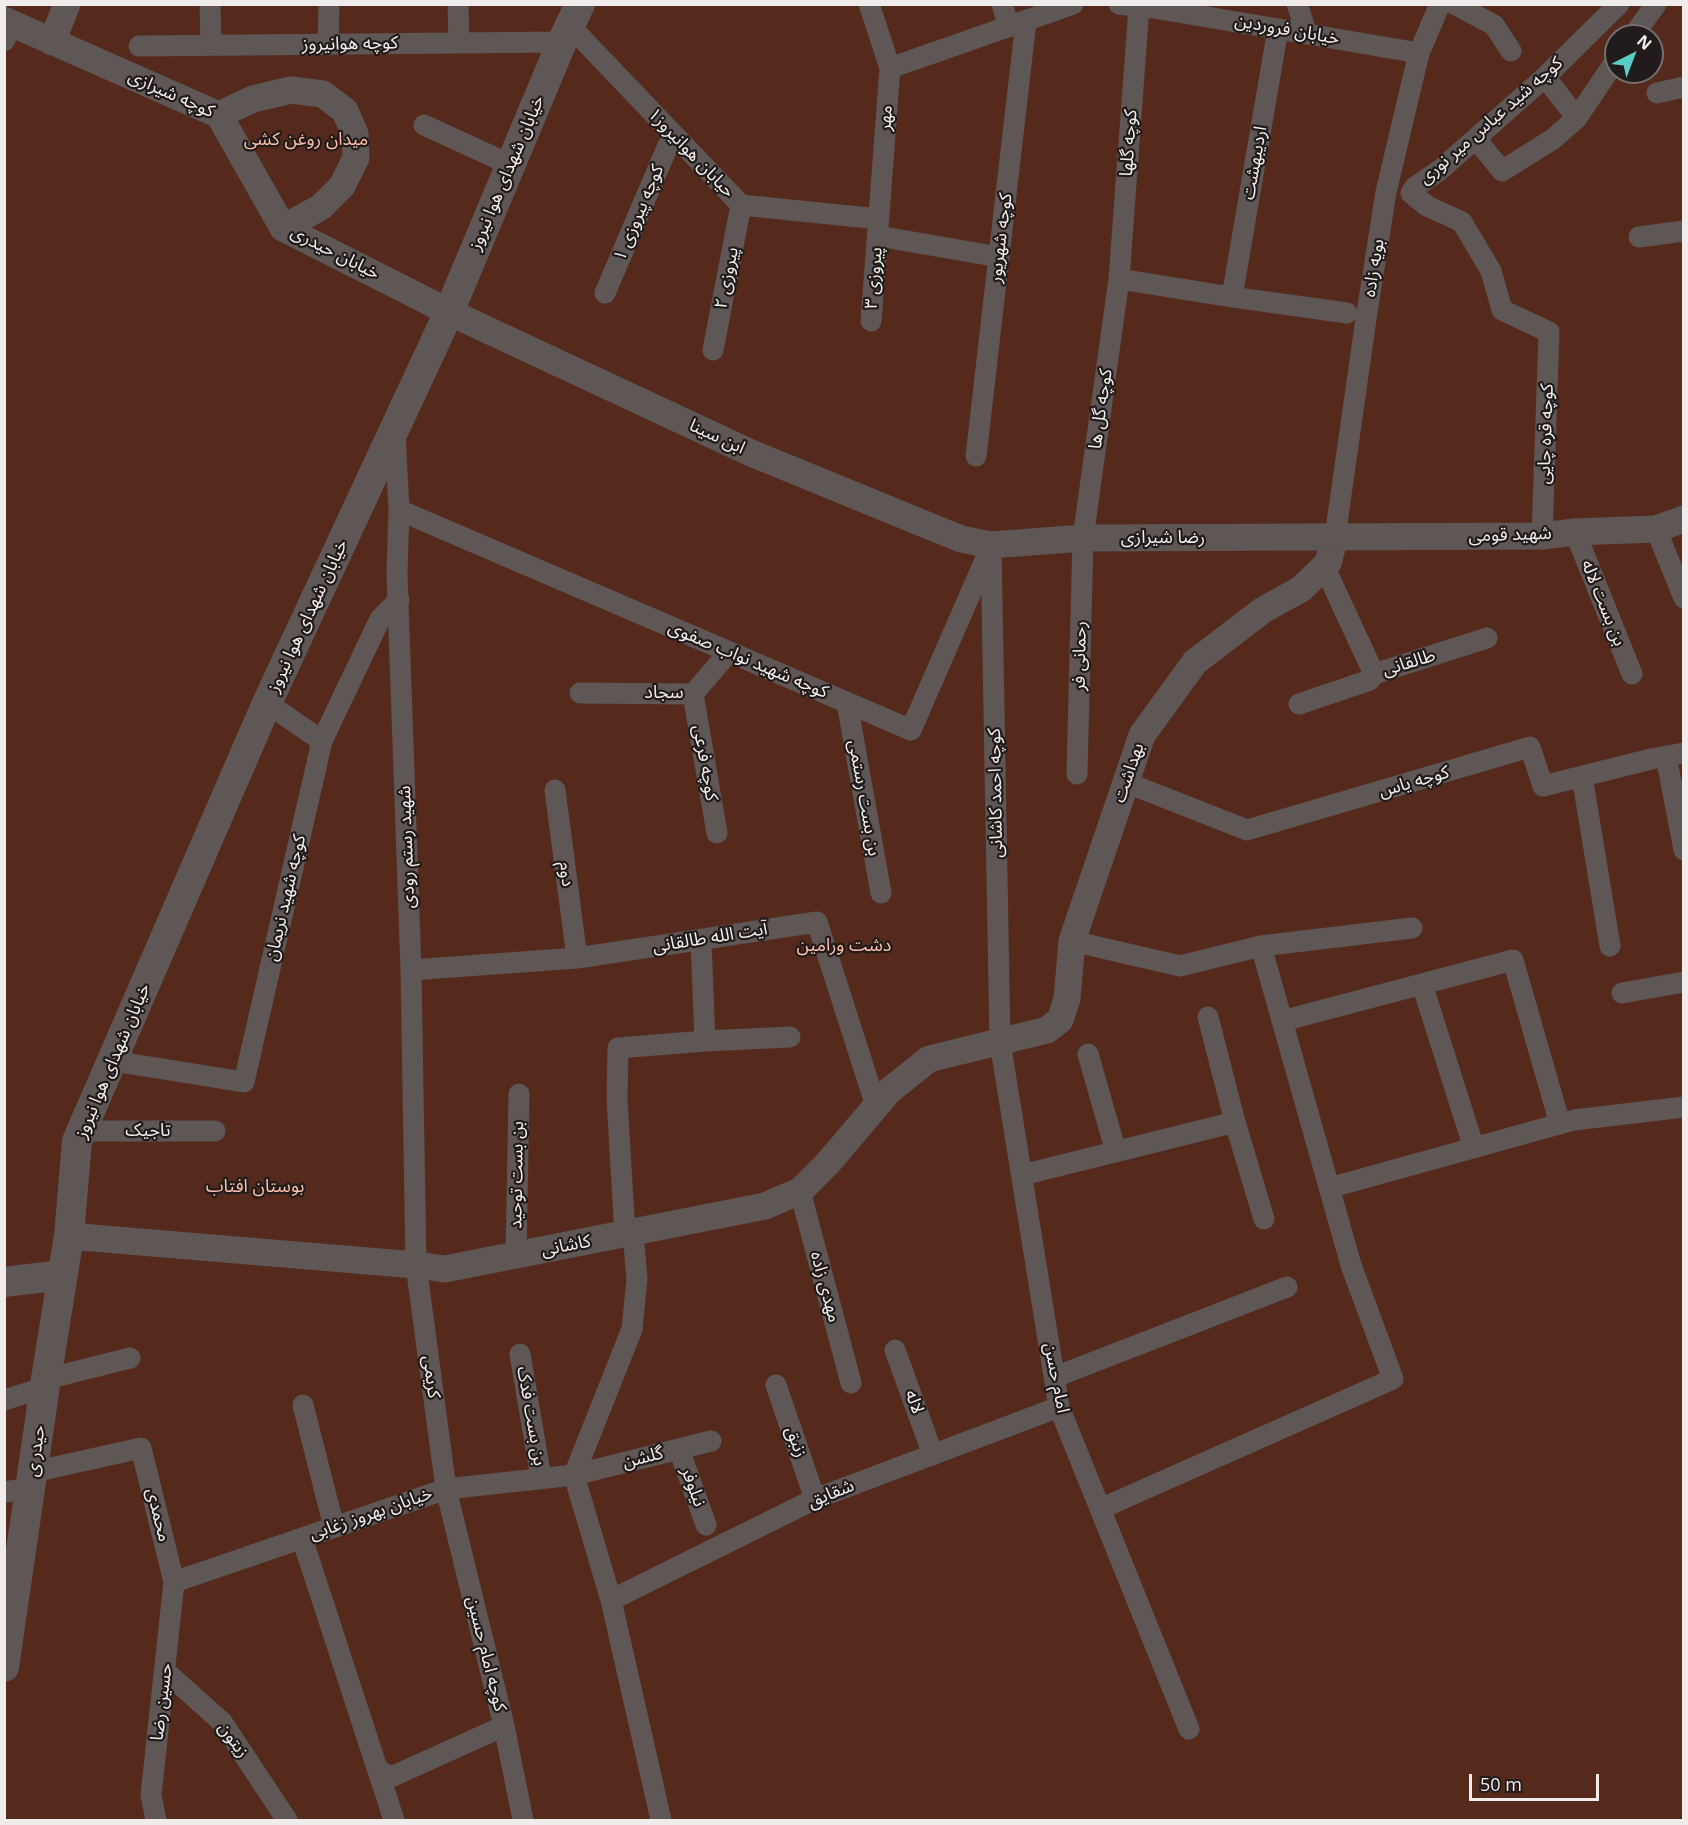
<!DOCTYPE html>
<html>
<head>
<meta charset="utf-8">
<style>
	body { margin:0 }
	#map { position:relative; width:1688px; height:1825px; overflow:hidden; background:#2b2624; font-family:"Open Sans",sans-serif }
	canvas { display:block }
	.frame { position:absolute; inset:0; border:6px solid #f0eceb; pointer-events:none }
	.north { position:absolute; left:1604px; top:24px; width:60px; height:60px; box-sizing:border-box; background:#211c1b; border:2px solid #746f6e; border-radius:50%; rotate:42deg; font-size:16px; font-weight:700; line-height:24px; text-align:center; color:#f0eceb }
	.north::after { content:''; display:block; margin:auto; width:21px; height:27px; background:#56cec4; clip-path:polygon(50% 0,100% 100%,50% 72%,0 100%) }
	.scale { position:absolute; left:1469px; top:1774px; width:130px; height:27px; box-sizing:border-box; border:3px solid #f0eceb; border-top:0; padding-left:8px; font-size:18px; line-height:21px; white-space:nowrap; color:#f0eceb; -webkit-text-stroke:4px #211c1b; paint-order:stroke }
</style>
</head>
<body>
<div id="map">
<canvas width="1688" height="1825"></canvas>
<div class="frame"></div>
<div class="north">N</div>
<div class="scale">50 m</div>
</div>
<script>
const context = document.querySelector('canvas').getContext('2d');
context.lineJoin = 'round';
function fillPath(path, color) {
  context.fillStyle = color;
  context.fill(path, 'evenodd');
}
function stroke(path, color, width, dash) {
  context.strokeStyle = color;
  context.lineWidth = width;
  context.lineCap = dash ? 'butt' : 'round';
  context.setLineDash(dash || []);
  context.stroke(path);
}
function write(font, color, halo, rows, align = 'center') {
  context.font = font + ' "Open Sans","Noto Sans Arabic",sans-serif';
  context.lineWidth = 4.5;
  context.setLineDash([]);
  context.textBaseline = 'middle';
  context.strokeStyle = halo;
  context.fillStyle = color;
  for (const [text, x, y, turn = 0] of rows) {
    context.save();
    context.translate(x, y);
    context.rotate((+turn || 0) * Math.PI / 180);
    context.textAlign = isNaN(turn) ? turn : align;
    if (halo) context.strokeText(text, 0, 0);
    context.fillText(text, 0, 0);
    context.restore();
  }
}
const green = new Path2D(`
	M 5,5 L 1683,5 L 1683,1820 L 5,1820 ZM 1616,36 L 1652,36 L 1652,72 L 1616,72 Z`);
const minor = new Path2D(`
	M 210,4 L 211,45
	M 458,4 L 459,43
	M 869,4 L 890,68 L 871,321
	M 1002,4 L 1009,27
	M 1119,4 L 1154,8 L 1419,53
	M 1297,4 L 1307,34
	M 1454,4 L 1494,25 L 1511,51
	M 570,26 L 741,205 L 879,219
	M 1633,36 L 1656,4
	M 4,41 L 13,24
	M 328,45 L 329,4
	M 139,46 L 562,42
	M 890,68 L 1073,4
	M 1545,77 L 1577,118
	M 1657,93 L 1684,87
	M 424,125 L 511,165
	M 1476,139 L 1502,171 L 1553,139 L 1577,118 L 1616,60
	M 878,236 L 999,257
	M 1639,237 L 1684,231
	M 1119,279 L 1232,297 L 1347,313
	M 605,293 L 673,134
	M 1232,297 L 1278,29
	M 713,350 L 741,205
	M 395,432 L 399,510 L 397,574 L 411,970 L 416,1265 L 446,1489 L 504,1726 L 523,1820
	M 976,456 L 1026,21
	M 399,510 L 911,730 L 989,551
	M 1656,529 L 1684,598
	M 1575,532 L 1632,674
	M 1542,536 L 1549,332 L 1502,310 L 1491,271 L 1462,222 L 1427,206 L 1411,193 L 1415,187 L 1440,170 L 1545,77 L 1619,4
	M 1335,537 L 1366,319 L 1386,192 L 1419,53 L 1440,4
	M 991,545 L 1000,1042 L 1059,1407 L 1189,1729
	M 1324,566 L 1374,674 L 1487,638
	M 580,693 L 693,694 L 729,652
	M 693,694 L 717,833
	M 267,703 L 322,741
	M 847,703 L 881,893
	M 1299,704 L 1370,680 L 1374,674
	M 1666,756 L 1684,850
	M 1077,774 L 1083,538 L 1119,279 L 1139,7
	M 1582,776 L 1610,946
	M 1125,782 L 1247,830 L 1530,747 L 1543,786 L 1651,759 L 1684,753
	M 555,790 L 577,958
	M 701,940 L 705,1041
	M 1072,941 L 1180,966 L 1261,946 L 1412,928
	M 411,970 L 577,958 L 817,922 L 876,1106
	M 1422,984 L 1474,1148
	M 1622,993 L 1684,982
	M 1282,1021 L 1513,960 L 1560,1124
	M 1088,1054 L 1116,1152
	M 113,1061 L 244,1082 L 322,741 L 380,619 L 399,600
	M 1235,1122 L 1264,1219
	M 82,1131 L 215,1131
	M 1022,1175 L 1235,1122 L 1208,1017
	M 1329,1188 L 1574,1120 L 1684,1107
	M 800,1191 L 851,1383
	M 633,1233 L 637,1279 L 632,1329 L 574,1475 L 611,1600 L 661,1820
	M 625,1234 L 617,1099 L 618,1048 L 705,1041 L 790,1037
	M 516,1256 L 519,1094
	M 895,1350 L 933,1455
	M 520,1354 L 541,1478
	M 1055,1377 L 1287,1287
	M 46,1379 L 130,1358
	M 776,1385 L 815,1499
	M 4,1400 L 46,1387
	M 303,1405 L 334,1527
	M 679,1449 L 706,1525
	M 33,1472 L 141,1448 L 174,1582 L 151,1795 L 156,1820
	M 4,1492 L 31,1488
	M 1100,1509 L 1393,1379 L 1351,1265 L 1261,946
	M 302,1538 L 394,1820
	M 174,1582 L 446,1489 L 574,1475 L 711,1441
	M 611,1600 L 815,1499 L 1059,1407
	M 165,1671 L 222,1722 L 287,1820
	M 377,1769 L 391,1777 L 504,1726`);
const tertiary = new Path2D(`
	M 4,20 L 219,115 L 283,228
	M 52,42 L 67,4
	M 219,115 L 253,99 L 291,90 L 323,94 L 345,111 L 355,134 L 356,158 L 342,186 L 321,207 L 283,228 L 449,312 L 751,453 L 961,539 L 991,545 L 1083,538 L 1542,536 L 1575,532 L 1656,529 L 1684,519
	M 69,1236 L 416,1265 L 445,1269 L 765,1206 L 800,1191 L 828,1163 L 889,1091 L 929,1059 L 1047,1030 L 1060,1020 L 1067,999 L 1072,941 L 1142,735 L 1195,662 L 1263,610 L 1301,589 L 1328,563 L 1335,537`);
const secondary = new Path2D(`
	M 4,1282 L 62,1275
	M 4,1667 L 46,1379 L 69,1236 L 77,1141 L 267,703 L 449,312 L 562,42 L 580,4`);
const streetNames = [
	["خیابان فروردین",1287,30,10],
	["کوچه هوانیروز",350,44,-1],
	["کوچه شیرازی",171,94,24],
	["مهر",886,118,-86],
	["کوچه شید عباس میر نوری",1491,121,-41],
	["کوچه گلها",1129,143,-86],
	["حیابان هوانیروز۱",691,153,46],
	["اردیبهشت",1255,163,-80],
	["خیابان شهدای هوا نیروز",507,173,-67],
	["کوچه پیروزی ۱",639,213,-67],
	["کوچه شهریور",1001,238,-83],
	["خیابان حیدری",335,253,27],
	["بویه زاده",1374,268,-81],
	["پیروزی ۲",727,278,-79],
	["پیروزی ۳",874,278,-85],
	["کوچه گل ها",1101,409,-82],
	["کوچه قره چایی",1546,434,-88],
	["ابن سینا",717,437,25],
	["شهید قومی",1510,535,-2],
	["رضا شیرازی",1163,538],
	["بن بست لاله",1603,603,68],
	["خیابان شهدای هوا نیروز",308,616,-65],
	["رحمانی فر",1080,656,-89],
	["کوچه شهید نواب صفوی",748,660,23],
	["طالقانی",1409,663,-17],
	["سجاد",664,693],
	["کوچه فرعی",705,763,80],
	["بهداشت",1129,773,-71],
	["کوچه یاس",1414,782,-16],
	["کوچه احمد کاشانی",996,793,-91],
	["بن بست رستمی",864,798,80],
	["شهید رستم رودی",407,847,-92],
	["دوم",566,874,82],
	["کوچه شهید نریمان",286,898,-77],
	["آیت الله طالقانی",710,938,-9],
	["خیابان شهدای هوا نیروز",113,1061,-67],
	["تاجیک",148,1131],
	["بن بست توحید",517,1175,-89],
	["کاشانی",566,1246,-11],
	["مهدی زاده",825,1287,75],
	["کریمی",431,1377,83],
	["امام حسن",1056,1378,79],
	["لاله",914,1402,70],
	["بن بست فدک",531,1416,80],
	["زنبق",796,1442,71],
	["حیدر ی",36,1451,-82],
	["گلشن",643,1458,-14],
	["نیلوفر",693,1487,70],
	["شقایق",831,1494,-22],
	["خیابان بهروز زغابی",371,1514,-19],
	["محمدی",158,1515,76],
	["کوچه امام حسین",486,1654,76],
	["حسین رضا",162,1702,-83],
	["زیتون",233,1740,54]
];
const parkNames = [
	["میدان روغن کشی",306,140],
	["دشت ورامین",844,946],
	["بوستان افتاب",255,1187]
];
fillPath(green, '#552a1d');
stroke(minor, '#5e5755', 21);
stroke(tertiary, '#5e5755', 27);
stroke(secondary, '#5e5755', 30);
write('18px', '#f0eceb', '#211c1b', streetNames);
write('18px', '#fdbfac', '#211c1b', parkNames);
</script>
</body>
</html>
